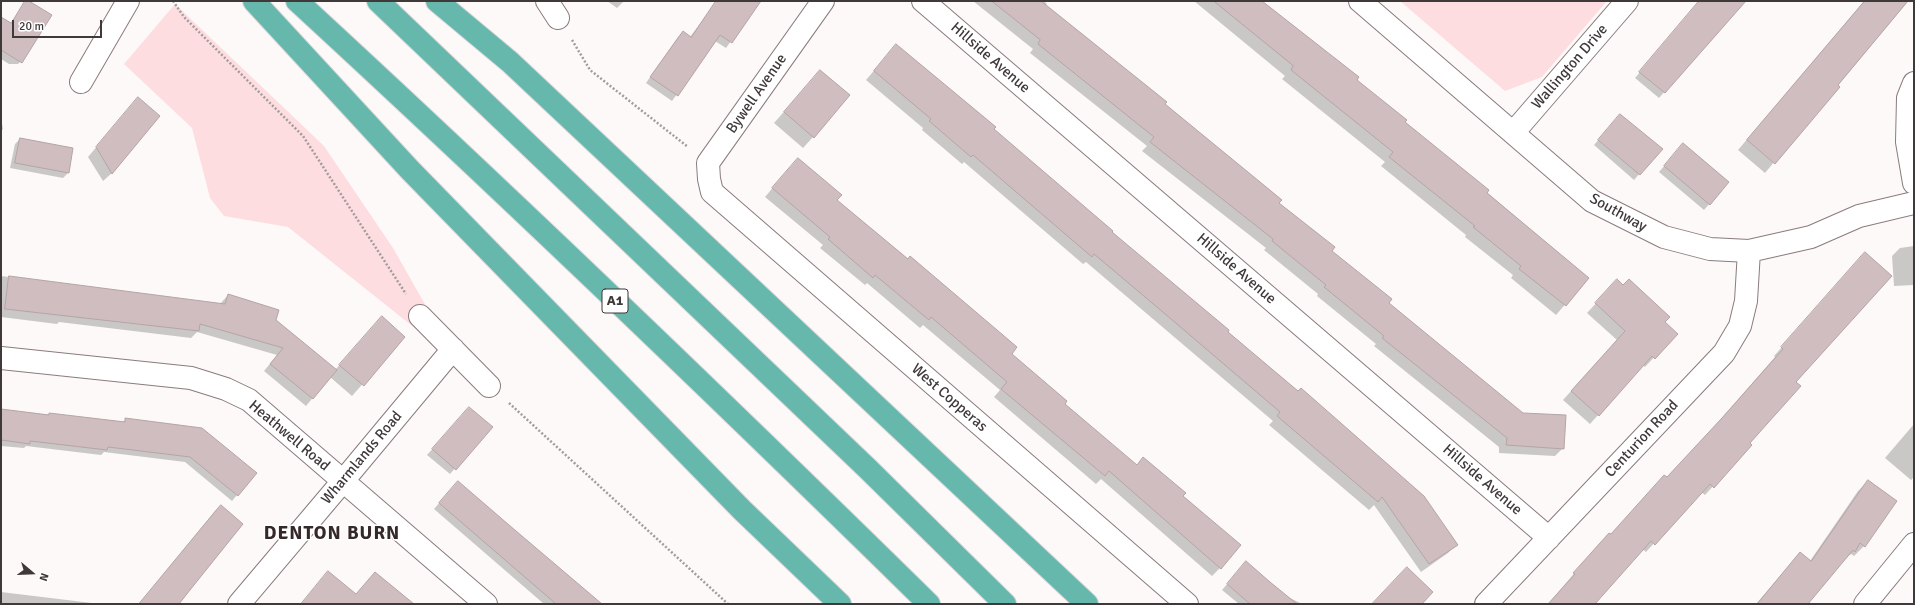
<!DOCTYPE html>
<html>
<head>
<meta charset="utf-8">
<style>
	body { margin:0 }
	#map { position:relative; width:1915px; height:605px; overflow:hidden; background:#fdf9f9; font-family:Signika,sans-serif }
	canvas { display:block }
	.frame { position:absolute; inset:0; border:2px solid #403939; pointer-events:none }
	.north { position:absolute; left:12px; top:553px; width:40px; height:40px; -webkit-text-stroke:3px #fff; paint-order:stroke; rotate:109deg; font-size:11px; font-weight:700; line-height:16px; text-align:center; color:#403939 }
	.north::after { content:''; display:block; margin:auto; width:14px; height:18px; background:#403939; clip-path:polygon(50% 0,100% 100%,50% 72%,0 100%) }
	.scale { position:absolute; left:12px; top:20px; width:90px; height:18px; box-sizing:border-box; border:2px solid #403939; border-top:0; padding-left:5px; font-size:12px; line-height:14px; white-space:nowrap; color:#403939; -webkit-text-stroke:3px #fff; paint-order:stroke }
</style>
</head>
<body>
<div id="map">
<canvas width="1915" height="605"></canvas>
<div class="frame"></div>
<div class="north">N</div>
<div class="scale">20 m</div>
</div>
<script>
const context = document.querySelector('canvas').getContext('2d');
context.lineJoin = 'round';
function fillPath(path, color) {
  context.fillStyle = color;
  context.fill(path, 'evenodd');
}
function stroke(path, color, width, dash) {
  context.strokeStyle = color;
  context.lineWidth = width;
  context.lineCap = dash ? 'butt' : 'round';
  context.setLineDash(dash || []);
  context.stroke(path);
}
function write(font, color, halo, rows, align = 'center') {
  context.font = font + ' Signika,sans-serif';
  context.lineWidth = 3;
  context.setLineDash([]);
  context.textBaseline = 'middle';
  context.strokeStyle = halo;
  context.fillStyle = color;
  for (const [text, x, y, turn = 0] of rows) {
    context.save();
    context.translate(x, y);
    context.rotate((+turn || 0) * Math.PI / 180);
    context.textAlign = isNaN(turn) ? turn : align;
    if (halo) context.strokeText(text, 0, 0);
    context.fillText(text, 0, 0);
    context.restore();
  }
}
const green = new Path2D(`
	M 1400,1 L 1607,1 L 1542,77 L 1505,91 Z
	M 175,4 L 324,146 L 393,248 L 426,306 L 416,329 L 288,227 L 224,216 L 210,198 L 192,128 L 124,64 Z`);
const shadow = new Path2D(`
	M 26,1 L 27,1 L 24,58 L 18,64 L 9,64 L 1,59 L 1,38 Z
	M 607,1 L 624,1 L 617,8 Z
	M 717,1 L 760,1 L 726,48 L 715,41 L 672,101 L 646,83 L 678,37 L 683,32 L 690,37 Z
	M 973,1 L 1044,1 L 1047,4 L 1045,6 L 1278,203 L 1387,303 L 1563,448 L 1555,456 L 1499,453 L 1499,447 L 1374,346 L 1376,344 L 1317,296 L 1318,294 L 1264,250 L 1266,248 L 1142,151 L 1147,146 L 1030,53 L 1033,49 Z
	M 1194,1 L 1261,1 L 1588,278 L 1556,315 L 1511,278 L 1513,275 L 1465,237 L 1466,235 L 1381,166 L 1385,162 L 1282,79 L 1285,76 Z
	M 1701,1 L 1744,1 L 1659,98 L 1635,78 Z
	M 1864,1 L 1908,1 L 1765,173 L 1738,150 Z
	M 896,45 L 1227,332 L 1456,545 L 1448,553 L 1421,572 L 1374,505 L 1369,510 L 1269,425 L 1273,421 L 1086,262 L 1083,264 L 964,162 L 962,164 L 922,130 L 923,128 L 866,80 Z
	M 820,71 L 813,137 L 803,148 L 774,123 Z
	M 138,98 L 112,173 L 103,181 L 88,157 Z
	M 1,118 L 3,129 L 1,131 Z
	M 1615,120 L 1661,149 L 1634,180 L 1594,145 Z
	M 20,139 L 68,173 L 63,178 L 10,168 L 15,144 Z
	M 1678,150 L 1728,182 L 1704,210 L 1659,172 Z
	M 790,167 L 836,200 L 1010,354 L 1063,404 L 1136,466 L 1143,458 L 1182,496 L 1220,568 L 1212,576 L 1101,479 L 1096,484 L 994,397 L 1000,390 L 923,325 L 920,328 L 867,283 L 865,285 L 820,248 L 823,245 L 765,197 Z
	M 1914,246 L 1914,285 L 1894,286 L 1892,256 L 1900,248 Z
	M 1857,262 L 1794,382 L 1749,443 L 1751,445 L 1705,495 L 1701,492 L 1646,552 L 1642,549 L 1593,604 L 1548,604 L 1601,542 L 1610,535 L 1667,478 L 1714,427 L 1775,357 L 1774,356 Z
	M 1,276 L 220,304 L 228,295 L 274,320 L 335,370 L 382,318 L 404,337 L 352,396 L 330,377 L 306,406 L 264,371 L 277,355 L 197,332 L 191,338 L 59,322 L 57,324 L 1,317 Z
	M 1609,289 L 1664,322 L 1676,334 L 1645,367 L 1643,365 L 1590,424 L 1563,400 L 1617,340 L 1587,313 Z
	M 469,408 L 491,427 L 450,474 L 427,455 Z
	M 1,410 L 123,422 L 126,419 L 255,473 L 232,501 L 185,462 L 104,452 L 101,455 L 26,446 L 24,448 L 1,446 Z
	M 1914,424 L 1914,477 L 1911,480 L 1885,458 Z
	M 1868,481 L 1864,546 L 1854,556 L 1851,554 L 1843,560 L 1806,604 L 1756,604 L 1800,553 L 1810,561 L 1858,491 Z
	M 453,487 L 600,604 L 544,604 L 434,509 Z
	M 221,506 L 177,604 L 139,604 L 215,511 Z
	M 1246,562 L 1286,596 L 1302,604 L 1239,604 L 1222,590 Z
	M 1,592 L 100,604 L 1,604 Z`);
const building = new Path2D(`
	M 25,1 L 29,1 L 52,15 L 22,63 L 1,50 L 1,17 L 11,23 Z
	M 716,1 L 761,1 L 732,43 L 720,35 L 678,96 L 650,77 L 683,31 L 691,37 Z
	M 992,1 L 1041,1 L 1167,102 L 1165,104 L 1282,200 L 1279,203 L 1335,247 L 1332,251 L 1392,299 L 1389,303 L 1523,413 L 1566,415 L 1564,449 L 1506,445 L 1507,438 L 1382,338 L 1384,336 L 1324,287 L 1326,285 L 1272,241 L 1273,239 L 1150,142 L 1154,137 L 1038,44 L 1040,40 Z
	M 1214,1 L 1262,1 L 1359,77 L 1357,80 L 1407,120 L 1405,122 L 1489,190 L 1487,193 L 1589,278 L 1566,306 L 1519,269 L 1521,266 L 1473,227 L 1475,226 L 1389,157 L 1393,152 L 1291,70 L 1293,66 Z
	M 1699,1 L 1746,1 L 1665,93 L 1639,72 Z
	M 1865,1 L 1908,1 L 1838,85 L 1840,87 L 1775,164 L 1747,140 Z
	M 896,44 L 996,127 L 994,129 L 1113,231 L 1112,232 L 1229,330 L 1228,332 L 1298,391 L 1301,388 L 1424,496 L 1458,545 L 1429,564 L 1382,497 L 1378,502 L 1277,416 L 1280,412 L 1164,313 L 1094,254 L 1092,257 L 973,155 L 971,157 L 929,121 L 931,119 L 874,71 Z
	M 820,70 L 850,95 L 814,138 L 784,112 Z
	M 138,97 L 160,116 L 112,174 L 96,147 Z
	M 1620,114 L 1663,149 L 1640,175 L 1598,140 Z
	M 20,138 L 73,148 L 69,173 L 15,163 Z
	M 1683,143 L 1729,182 L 1710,205 L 1664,166 Z
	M 798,158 L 842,195 L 837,200 L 908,259 L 910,256 L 1017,347 L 1012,354 L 1067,401 L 1065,404 L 1137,465 L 1143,457 L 1186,493 L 1183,496 L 1241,545 L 1221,569 L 1109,471 L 1105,476 L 1001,389 L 1007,382 L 931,317 L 929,320 L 875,275 L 873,278 L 828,239 L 830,237 L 772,188 Z
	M 1865,252 L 1892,276 L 1796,382 L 1801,386 L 1750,443 L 1752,445 L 1714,488 L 1710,484 L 1655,545 L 1651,541 L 1595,604 L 1548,604 L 1575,574 L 1573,573 L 1609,533 L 1611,534 L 1664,475 L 1667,477 L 1722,418 L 1783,349 L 1781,347 Z
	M 9,276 L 225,304 L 228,294 L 279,310 L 276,320 L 337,370 L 313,399 L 270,364 L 283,348 L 200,324 L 199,331 L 5,309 Z
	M 1617,279 L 1623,285 L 1629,279 L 1670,317 L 1665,322 L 1678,334 L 1655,359 L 1652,356 L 1599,416 L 1571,391 L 1625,331 L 1595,303 Z
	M 382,316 L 405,337 L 364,386 L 339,365 Z
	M 469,407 L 493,427 L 456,470 L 432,449 Z
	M 1,409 L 49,415 L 49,413 L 125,422 L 125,418 L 202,428 L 257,473 L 238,496 L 190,457 L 108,447 L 107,450 L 30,441 L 30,444 L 1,440 Z
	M 1868,480 L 1897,501 L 1865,547 L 1860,543 L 1855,552 L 1853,550 L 1808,604 L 1757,604 L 1800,552 L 1811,561 Z
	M 458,481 L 509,525 L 602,604 L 556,604 L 439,503 Z
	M 221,505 L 243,524 L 194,585 L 179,604 L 139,604 Z
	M 1246,561 L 1270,582 L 1297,604 L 1250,604 L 1227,584 Z
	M 1407,567 L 1433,592 L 1422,604 L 1372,604 Z
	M 328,571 L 356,594 L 375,572 L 414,604 L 301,604 Z`);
const path = new Path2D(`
	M 173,1 L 184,17 L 303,136 L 406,294
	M 572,40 L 590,70 L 688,147
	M 509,403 L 728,604`);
const minor = new Path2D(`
	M 547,1 L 558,18
	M 823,1 L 708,163 L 709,179 L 712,192 L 1187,604
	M 923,1 L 1549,538
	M 1360,1 L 1592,201 L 1664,237 L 1710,249 L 1749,251 L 1811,237 L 1859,216 L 1914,203
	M 81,82 L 128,1
	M 1914,83 L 1908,98 L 1907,142 L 1914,183
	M 1513,133 L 1627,1
	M 420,316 L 489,386
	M 1,358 L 191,378 L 226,389 L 249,400 L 486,604
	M 239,604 L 343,481 L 453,349
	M 1486,604 L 1724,353 L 1740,326 L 1746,301 L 1749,251
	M 1865,604 L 1914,544`);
const trunk = new Path2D(`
	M 254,1 L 410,170 L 742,510 L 840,604
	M 297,1 C 511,198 721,400 929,604
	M 378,1 L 868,469 L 1005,604
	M 437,1 L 510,62 L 1087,604`);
const shields = [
	[615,301,26]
];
const shieldNames = [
	["A1",615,301]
];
const streetNames = [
	["Hillside Avenue",990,58,41],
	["Wallington Drive",1570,67,-49],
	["Bywell Avenue",757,94,-55],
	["Southway",1618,213,29],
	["Hillside Avenue",1236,269,41],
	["West Copperas",949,398,41],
	["Heathwell Road",289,436,40],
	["Centurion Road",1642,439,-47],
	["Wharmlands Road",362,458,-50],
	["Hillside Avenue",1482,480,41]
];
const districtNames = [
	["DENTON BURN",332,534]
];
fillPath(green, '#fddde0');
fillPath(shadow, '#0003');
fillPath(building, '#cfbdbf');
stroke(building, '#b5a4a5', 1);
stroke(minor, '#8b7b7c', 24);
stroke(trunk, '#d9d7d7', 24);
stroke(path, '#a29c9c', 2.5, [2, 2]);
stroke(minor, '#fff', 22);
stroke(trunk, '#66b8ac', 22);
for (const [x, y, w] of shields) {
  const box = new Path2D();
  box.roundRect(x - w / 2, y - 12, w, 24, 3);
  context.fillStyle = '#fff';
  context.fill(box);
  stroke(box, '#403939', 1);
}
write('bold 14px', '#403939', null, shieldNames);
write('15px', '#403939', '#fff', streetNames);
context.letterSpacing = '1px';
write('bold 19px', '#352829', '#fff', districtNames);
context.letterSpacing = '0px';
</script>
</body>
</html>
